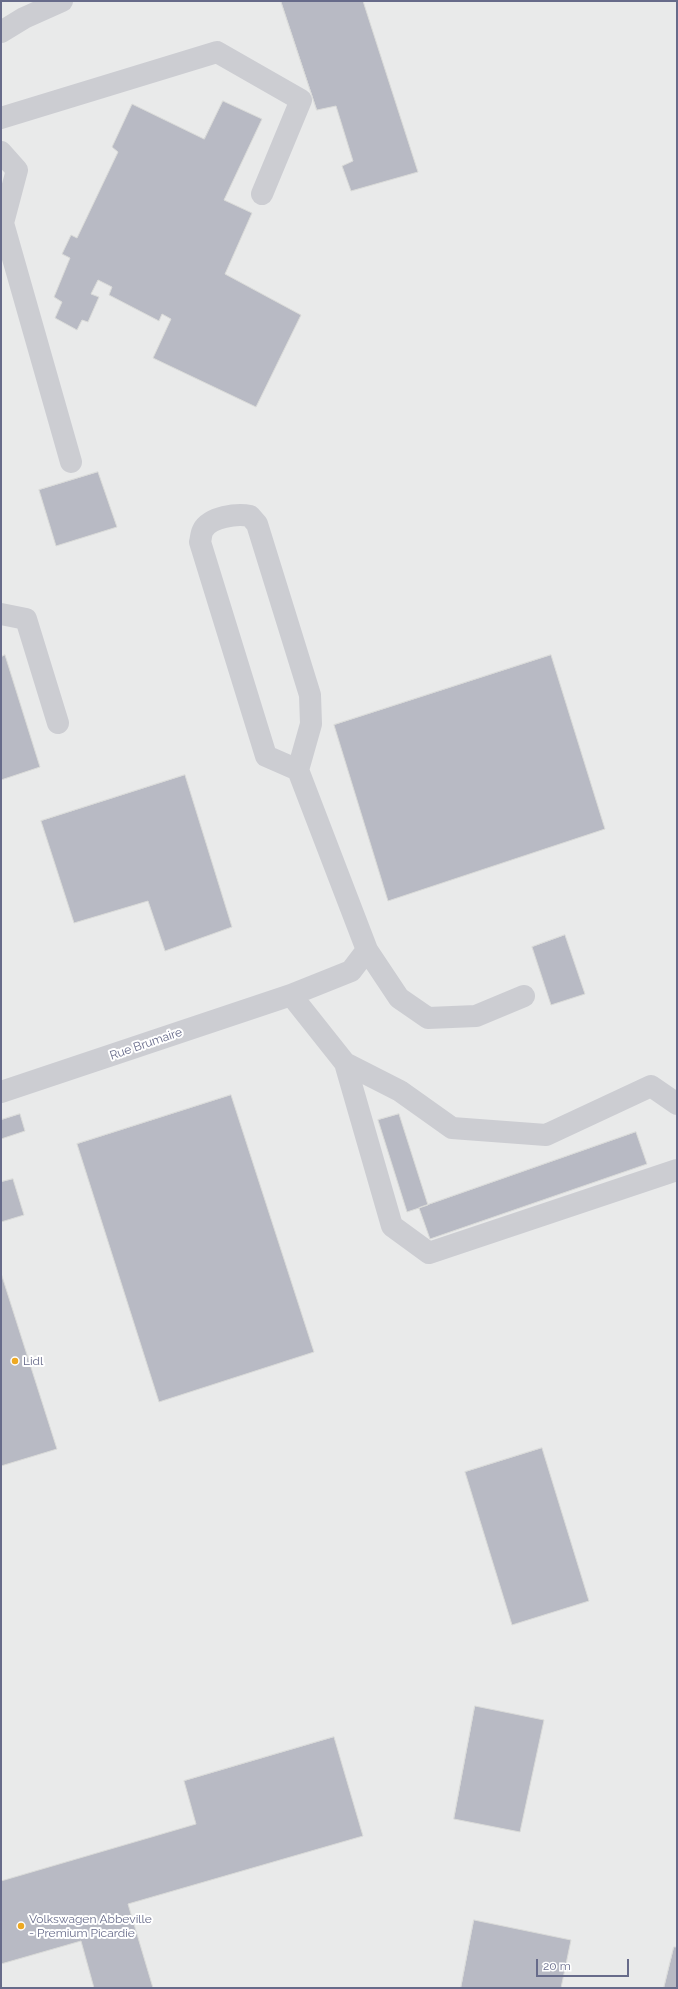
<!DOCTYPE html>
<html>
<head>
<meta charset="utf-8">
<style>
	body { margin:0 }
	#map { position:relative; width:678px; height:1989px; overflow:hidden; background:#f8faf7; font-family:Raleway,sans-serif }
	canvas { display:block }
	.frame { position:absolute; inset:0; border:2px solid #676b8a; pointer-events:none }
	.scale { position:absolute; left:536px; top:1959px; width:93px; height:18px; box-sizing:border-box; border:2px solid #676b8a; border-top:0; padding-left:5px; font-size:12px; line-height:14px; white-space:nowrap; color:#676b8a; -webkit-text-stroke:3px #fff; paint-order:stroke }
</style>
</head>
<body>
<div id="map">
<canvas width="678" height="1989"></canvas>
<div class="frame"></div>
<div class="scale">20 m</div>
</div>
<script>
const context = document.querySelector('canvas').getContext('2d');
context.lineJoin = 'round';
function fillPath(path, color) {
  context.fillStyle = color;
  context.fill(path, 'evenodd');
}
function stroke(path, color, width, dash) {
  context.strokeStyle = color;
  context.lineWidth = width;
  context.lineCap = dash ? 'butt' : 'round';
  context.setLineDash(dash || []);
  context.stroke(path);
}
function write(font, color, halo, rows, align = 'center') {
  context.font = font + ' Raleway,sans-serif';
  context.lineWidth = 4;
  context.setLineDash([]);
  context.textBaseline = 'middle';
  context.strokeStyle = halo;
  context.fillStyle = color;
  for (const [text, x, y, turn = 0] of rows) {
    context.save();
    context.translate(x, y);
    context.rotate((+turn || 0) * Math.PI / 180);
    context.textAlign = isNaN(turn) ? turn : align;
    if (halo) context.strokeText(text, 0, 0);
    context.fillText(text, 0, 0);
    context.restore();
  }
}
const built = new Path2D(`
	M 1,1 L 677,1 L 677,1988 L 1,1988 Z`);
const building = new Path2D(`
	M 281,1 L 363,1 L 418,172 L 351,191 L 342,166 L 353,161 L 336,106 L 317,110 Z
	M 223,101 L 262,119 L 224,200 L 252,213 L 225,274 L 301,315 L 256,407 L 153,358 L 171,319 L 162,314 L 159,321 L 109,295 L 112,287 L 98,280 L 91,294 L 99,297 L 88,322 L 82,320 L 77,330 L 55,318 L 62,302 L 54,297 L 70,258 L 62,254 L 71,235 L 77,238 L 118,152 L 112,147 L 132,104 L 204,139 Z
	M 98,472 L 117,527 L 56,546 L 39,490 Z
	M 5,655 L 40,767 L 1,780 L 1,657 Z
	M 551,655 L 605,829 L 388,901 L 334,725 Z
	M 185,775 L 232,927 L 165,951 L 148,901 L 74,923 L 41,821 Z
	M 565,935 L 585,994 L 551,1005 L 532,947 Z
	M 231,1095 L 314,1352 L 159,1402 L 77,1144 Z
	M 20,1114 L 25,1131 L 1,1139 L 1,1120 Z
	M 399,1114 L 428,1205 L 407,1212 L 378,1120 Z
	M 636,1132 L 647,1164 L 430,1239 L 419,1208 Z
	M 13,1179 L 24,1215 L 1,1222 L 1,1182 Z
	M 1,1273 L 57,1449 L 1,1466 Z
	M 542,1448 L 589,1601 L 512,1625 L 465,1472 Z
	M 475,1706 L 544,1720 L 520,1832 L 454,1819 Z
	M 334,1737 L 363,1836 L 128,1904 L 153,1988 L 94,1988 L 81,1941 L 1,1964 L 1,1881 L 196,1824 L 184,1781 Z
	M 474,1920 L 571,1940 L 561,1988 L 461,1988 Z
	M 674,1947 L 677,1947 L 677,1988 L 664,1988 Z`);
const minor = new Path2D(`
	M 1,32 L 24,18 L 62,1
	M 1,118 L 217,52 L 301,100 L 262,194
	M 1,152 L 17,170 L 3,223 L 71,462
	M 1,614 L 26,619 L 58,723
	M 367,950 L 399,998 L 428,1018 L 476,1016 L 524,996
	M 291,995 L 345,1063 L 392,1226 L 429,1253 L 677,1170
	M 345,1063 L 400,1091 L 452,1128 L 546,1135 L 651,1086 L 677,1104
	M 1,1092 L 291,995 L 351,971 L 367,950 L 298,770 L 266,756 L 200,542 C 201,539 201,533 203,530 C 210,517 237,513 250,516 L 257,524 L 310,695 L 311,724 L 298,770`);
const markers = [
	[15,1361,4,"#eea923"],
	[21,1926,4,"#eea923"]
];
const streetNames = [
	["Rue Brumaire",146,1044,-19]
];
const poiNames = [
	["Lidl",23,1361],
	["Volkswagen Abbeville",29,1919],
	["- Premium Picardie",29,1933]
];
fillPath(built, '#e9eaea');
fillPath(building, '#b8bac4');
stroke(building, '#dadbd9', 1);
stroke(minor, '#cccdd2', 22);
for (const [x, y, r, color] of markers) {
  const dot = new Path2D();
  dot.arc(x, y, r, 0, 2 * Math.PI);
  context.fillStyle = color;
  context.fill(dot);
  stroke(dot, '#fff', 1.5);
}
write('12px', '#676b8a', '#fff', streetNames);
write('12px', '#676b8a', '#fff', poiNames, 'left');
</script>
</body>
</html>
